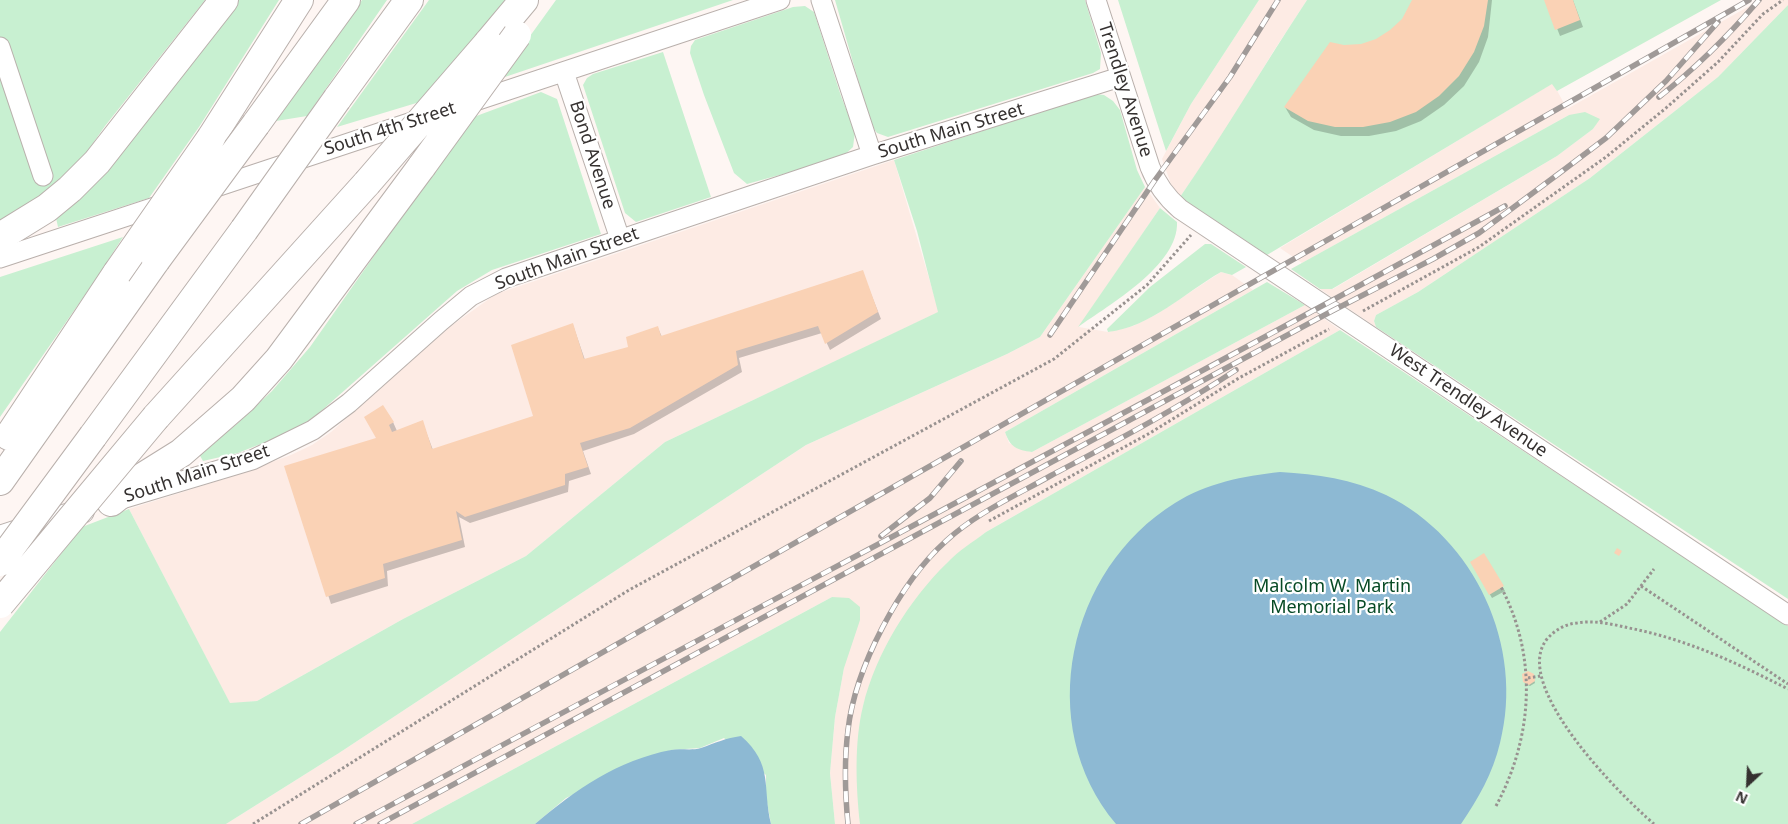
<!DOCTYPE html>
<html>
<head>
<meta charset="utf-8">
<style>
	body { margin:0 }
	#map { position:relative; width:1788px; height:824px; overflow:hidden; background:#fef6f3; font-family:"Noto Sans",sans-serif }
	canvas { display:block }
	.north { position:absolute; left:1723px; top:759px; width:50px; height:50px; -webkit-text-stroke:4px #fff; paint-order:stroke; rotate:205deg; font-size:14px; font-weight:700; line-height:20px; text-align:center; color:#353130 }
	.north::after { content:''; display:block; margin:auto; width:18px; height:22px; background:#353130; clip-path:polygon(50% 0,100% 100%,50% 72%,0 100%) }
</style>
</head>
<body>
<div id="map">
<canvas width="1788" height="824"></canvas>
<div class="north">N</div>
</div>
<script>
const context = document.querySelector('canvas').getContext('2d');
context.lineJoin = 'round';
function fillPath(path, color) {
  context.fillStyle = color;
  context.fill(path, 'evenodd');
}
function stroke(path, color, width, dash) {
  context.strokeStyle = color;
  context.lineWidth = width;
  context.lineCap = dash ? 'butt' : 'round';
  context.setLineDash(dash || []);
  context.stroke(path);
}
function write(font, color, halo, rows, align = 'center') {
  context.font = font + ' "Noto Sans",sans-serif';
  context.lineWidth = 4.5;
  context.setLineDash([]);
  context.textBaseline = 'middle';
  context.strokeStyle = halo;
  context.fillStyle = color;
  for (const [text, x, y, turn = 0] of rows) {
    context.save();
    context.translate(x, y);
    context.rotate((+turn || 0) * Math.PI / 180);
    context.textAlign = isNaN(turn) ? turn : align;
    if (halo) context.strokeText(text, 0, 0);
    context.fillText(text, 0, 0);
    context.restore();
  }
}
const built = new Path2D(`
	M 1259,0 L 1307,0 L 1273,52 L 1226,130 L 1180,197 L 1171,184 L 1162,159 L 1191,104 Z
	M 1760,0 L 1788,0 L 1788,5 L 1718,77 L 1590,178 L 1418,292 L 1376,315 L 1374,321 L 1376,327 L 1320,289 L 1333,289 L 1557,156 L 1593,129 L 1599,119 L 1569,115 L 1302,263 L 1280,248 L 1553,83 L 1567,109 Z
	M 894,160 L 939,312 L 665,442 L 526,556 L 403,619 L 257,701 L 230,704 L 129,509 L 224,479 L 291,455 L 312,445 L 331,432 L 451,326 L 496,294 Z
	M 1145,187 L 1160,208 L 1079,327 L 1108,332 L 1133,326 L 1157,314 L 1221,272 L 1232,275 L 1253,290 L 1005,432 L 1009,443 L 1032,452 L 1305,305 L 1340,330 L 986,532 L 948,562 L 878,664 L 863,706 L 858,756 L 860,824 L 835,824 L 830,773 L 835,717 L 844,668 L 832,597 L 412,824 L 226,824 L 339,753 L 806,445 L 1007,354 L 1040,337 Z`);
const green = new Path2D(`
	M 0,0 L 205,0 L 105,126 L 72,173 L 44,201 L 0,224 Z
	M 235,0 L 279,0 L 199,127 L 149,198 L 58,227 L 56,218 L 75,202 Z
	M 362,0 L 387,0 L 307,116 L 276,121 Z
	M 429,0 L 505,0 L 423,101 L 337,127 Z
	M 556,0 L 733,0 L 499,79 Z
	M 835,0 L 1085,0 L 1101,53 L 1100,69 L 1093,73 L 888,137 L 877,133 L 871,125 Z
	M 1118,0 L 1259,0 L 1191,104 L 1166,151 Z
	M 1307,0 L 1721,0 L 1557,91 L 1552,84 L 1267,255 L 1180,197 C 1225,132 1264,65 1307,0 Z
	M 1788,5 L 1788,599 L 1376,327 L 1374,321 L 1376,315 L 1418,292 L 1590,178 L 1718,77 Z
	M 805,6 L 814,12 L 841,96 L 855,132 L 853,147 L 841,158 L 747,184 L 734,173 L 704,95 L 690,53 L 691,46 L 695,40 L 793,7 Z
	M 663,52 L 711,197 L 636,222 L 625,213 L 583,85 L 587,78 L 593,74 Z
	M 541,92 L 557,99 L 601,234 L 492,270 L 457,291 L 311,420 L 278,437 L 238,453 L 203,461 L 199,454 L 238,423 L 272,391 L 310,347 L 471,118 Z
	M 1095,94 L 1104,95 L 1113,101 L 1120,110 L 1137,170 L 1145,187 L 1040,337 L 1007,354 L 806,445 L 339,753 L 226,824 L 0,824 L 0,632 L 82,527 L 129,509 L 230,703 L 257,701 L 403,619 L 526,556 L 665,442 L 938,312 L 917,231 L 894,160 Z
	M 1585,112 L 1600,119 L 1593,129 L 1557,156 L 1332,289 L 1320,289 L 1291,269 L 1569,115 Z
	M 1160,208 L 1177,222 C 1179,265 1109,305 1078,327 Z
	M 123,237 L 96,279 L 0,417 L 0,277 Z
	M 1205,244 L 1211,244 L 1246,267 L 1232,275 L 1221,272 C 1184,293 1151,327 1108,332 L 1107,329 L 1150,287 Z
	M 1267,282 L 1305,305 L 1032,452 C 1017,450 1010,447 1005,432 Z
	M 1340,330 L 1788,626 L 1788,824 L 860,824 C 856,787 854,743 863,706 C 876,653 909,600 947,563 C 958,551 973,542 986,532 Z
	M 832,597 L 849,598 L 860,607 L 860,620 L 844,668 L 835,717 L 830,773 L 835,824 L 771,824 L 766,797 L 766,775 L 724,738 L 700,748 L 671,750 L 566,798 L 535,824 L 412,824 Z`);
const water = new Path2D(`
	M 1280,472 C 1317,474 1352,479 1386,495 C 1475,538 1525,647 1500,743 C 1493,773 1478,799 1461,824 L 1116,824 C 1033,725 1068,569 1175,503 C 1207,483 1243,476 1280,472 Z
	M 741,736 C 774,765 762,787 771,824 L 535,824 C 575,790 618,760 671,750 C 680,748 691,751 701,748 C 715,743 726,738 741,736 Z`);
const shadow = new Path2D(`
	M 1413,0 L 1492,0 L 1488,37 L 1479,62 L 1464,86 L 1444,105 L 1421,121 L 1396,131 L 1369,136 L 1341,136 L 1314,130 L 1291,117 L 1285,107 L 1344,46 L 1361,45 L 1377,40 L 1391,31 L 1403,20 Z
	M 1546,0 L 1573,0 L 1583,27 L 1560,36 Z
	M 862,271 L 881,319 L 830,350 L 822,333 L 739,358 L 742,372 L 634,434 L 583,451 L 591,474 L 569,481 L 568,492 L 470,523 L 459,517 L 465,547 L 387,571 L 388,586 L 331,604 L 286,467 L 378,439 L 366,417 L 393,422 L 397,431 L 422,421 L 433,450 L 535,417 L 573,325 L 585,360 L 630,348 L 658,328 L 662,337 Z
	M 1484,555 L 1505,591 L 1492,598 L 1471,562 Z
	M 1533,675 L 1535,683 L 1530,686 L 1525,684 L 1524,681 Z`);
const building = new Path2D(`
	M 1412,0 L 1488,0 L 1484,26 L 1474,52 L 1459,76 L 1439,96 L 1416,112 L 1390,122 L 1363,127 L 1335,127 L 1308,121 L 1284,107 L 1330,42 L 1344,45 L 1361,44 L 1376,39 L 1390,30 L 1402,19 Z
	M 1544,0 L 1573,0 L 1580,20 L 1555,30 Z
	M 863,270 L 878,312 L 825,344 L 818,326 L 736,351 L 738,365 L 630,428 L 580,443 L 588,467 L 565,474 L 565,485 L 465,517 L 456,511 L 462,540 L 383,564 L 385,578 L 326,597 L 284,466 L 376,438 L 364,417 L 383,405 L 394,422 L 389,425 L 392,432 L 423,420 L 432,449 L 533,416 L 511,345 L 573,323 L 584,359 L 628,347 L 626,337 L 658,326 L 661,336 Z
	M 1617,548 L 1622,551 L 1619,556 L 1614,553 Z
	M 1484,553 L 1504,586 L 1489,595 L 1470,562 Z
	M 1528,671 L 1534,674 L 1535,681 L 1529,685 L 1523,682 L 1522,674 Z`);
const path = new Path2D(`
	M 1363,311 L 1479,247 L 1606,157 L 1666,108 L 1718,62 L 1763,14 L 1783,0
	M 989,521 L 1150,433 L 1239,378 L 1329,329
	M 1641,586 L 1788,684
	M 1600,622 L 1627,604 L 1654,569
	M 1528,678 L 1540,676
	M 1496,806 C 1533,737 1538,657 1501,587
	M 253,824 L 629,590 L 1054,359 L 1147,285 L 1191,235
	M 1654,824 C 1620,795 1510,685 1547,639 C 1555,630 1565,624 1577,623 C 1594,620 1612,624 1629,628 C 1686,639 1737,663 1788,689`);
const minor = new Path2D(`
	M 821,0 L 872,155
	M 1096,0 L 1150,167 C 1157,185 1166,197 1180,209 L 1788,615
	M 0,47 L 43,176
	M 564,72 L 620,239
	M 466,104 L 780,0
	M 207,190 L 421,119
	M 0,258 L 167,203
	M 122,499 L 252,460 L 313,430 L 349,403 L 441,321 L 471,296 L 506,278 L 872,155 L 1120,77`);
const major = new Path2D(`
	M 0,538 L 82,511`);
const highway = new Path2D(`
	M 488,43 L 524,0
	M 337,99 L 409,0
	M 256,124 L 346,0
	M 211,138 L 299,0
	M 0,237 L 47,208 L 70,189 L 97,162 L 224,0
	M 156,417 L 367,183
	M 9,436 L 117,273
	M 93,436 L 244,230
	M 0,481 L 156,260
	M 111,502 L 141,478 L 181,453 L 243,399 L 279,359 L 422,166`);
const rail = new Path2D(`
	M 1659,97 C 1696,68 1729,35 1759,0
	M 1050,335 L 1155,180 L 1230,77 L 1278,0
	M 881,536 L 930,498 L 961,461
	M 301,824 L 1749,0
	M 356,824 C 738,617 1124,416 1505,206
	M 380,824 L 1332,311 L 1433,259 L 1479,233 L 1561,172 L 1606,138 L 1666,81 L 1718,22
	M 848,824 C 845,793 844,761 848,730 C 855,668 900,582 946,541 C 976,513 1017,495 1052,475 C 1114,442 1177,409 1236,370`);
const highwayBridge = new Path2D(`
	M 422,166 L 517,35
	M 367,183 L 488,43
	M 244,230 L 337,99
	M 156,260 L 256,124
	M 117,273 L 211,138
	M 0,562 L 93,436
	M 0,604 L 156,417`);
const streetNames = [
	["Trendley Avenue",1125,90,72],
	["South 4th Street",390,129,-18],
	["South Main Street",951,131,-17],
	["Bond Avenue",592,155,72],
	["South Main Street",567,259,-20],
	["West Trendley Avenue",1468,401,34],
	["South Main Street",197,474,-18]
];
const parkNames = [
	["Malcolm W. Martin",1332,587],
	["Memorial Park",1332,608]
];
fillPath(built, '#fdebe4');
fillPath(green, '#c8f0d1');
fillPath(water, '#8db9d3');
fillPath(shadow, '#0003');
fillPath(building, '#fad2b5');
stroke(minor, '#b9b0ac', 21);
stroke(major, '#b9b0ac', 26);
stroke(highway, '#b9b0ac', 30);
stroke(path, '#989290', 3, [2.5, 2.5]);
stroke(minor, '#fff', 19);
stroke(major, '#fff', 24);
stroke(highway, '#fff', 28);
stroke(rail, '#a09a98', 5.5);
stroke(rail, '#fff', 4, [11]);
stroke(highwayBridge, '#b9b0ac', 30, []);
stroke(highwayBridge, '#fff', 28);
write('18px', '#353130', '#fff', streetNames);
write('18px', '#074a25', '#fff', parkNames);
</script>
</body>
</html>
